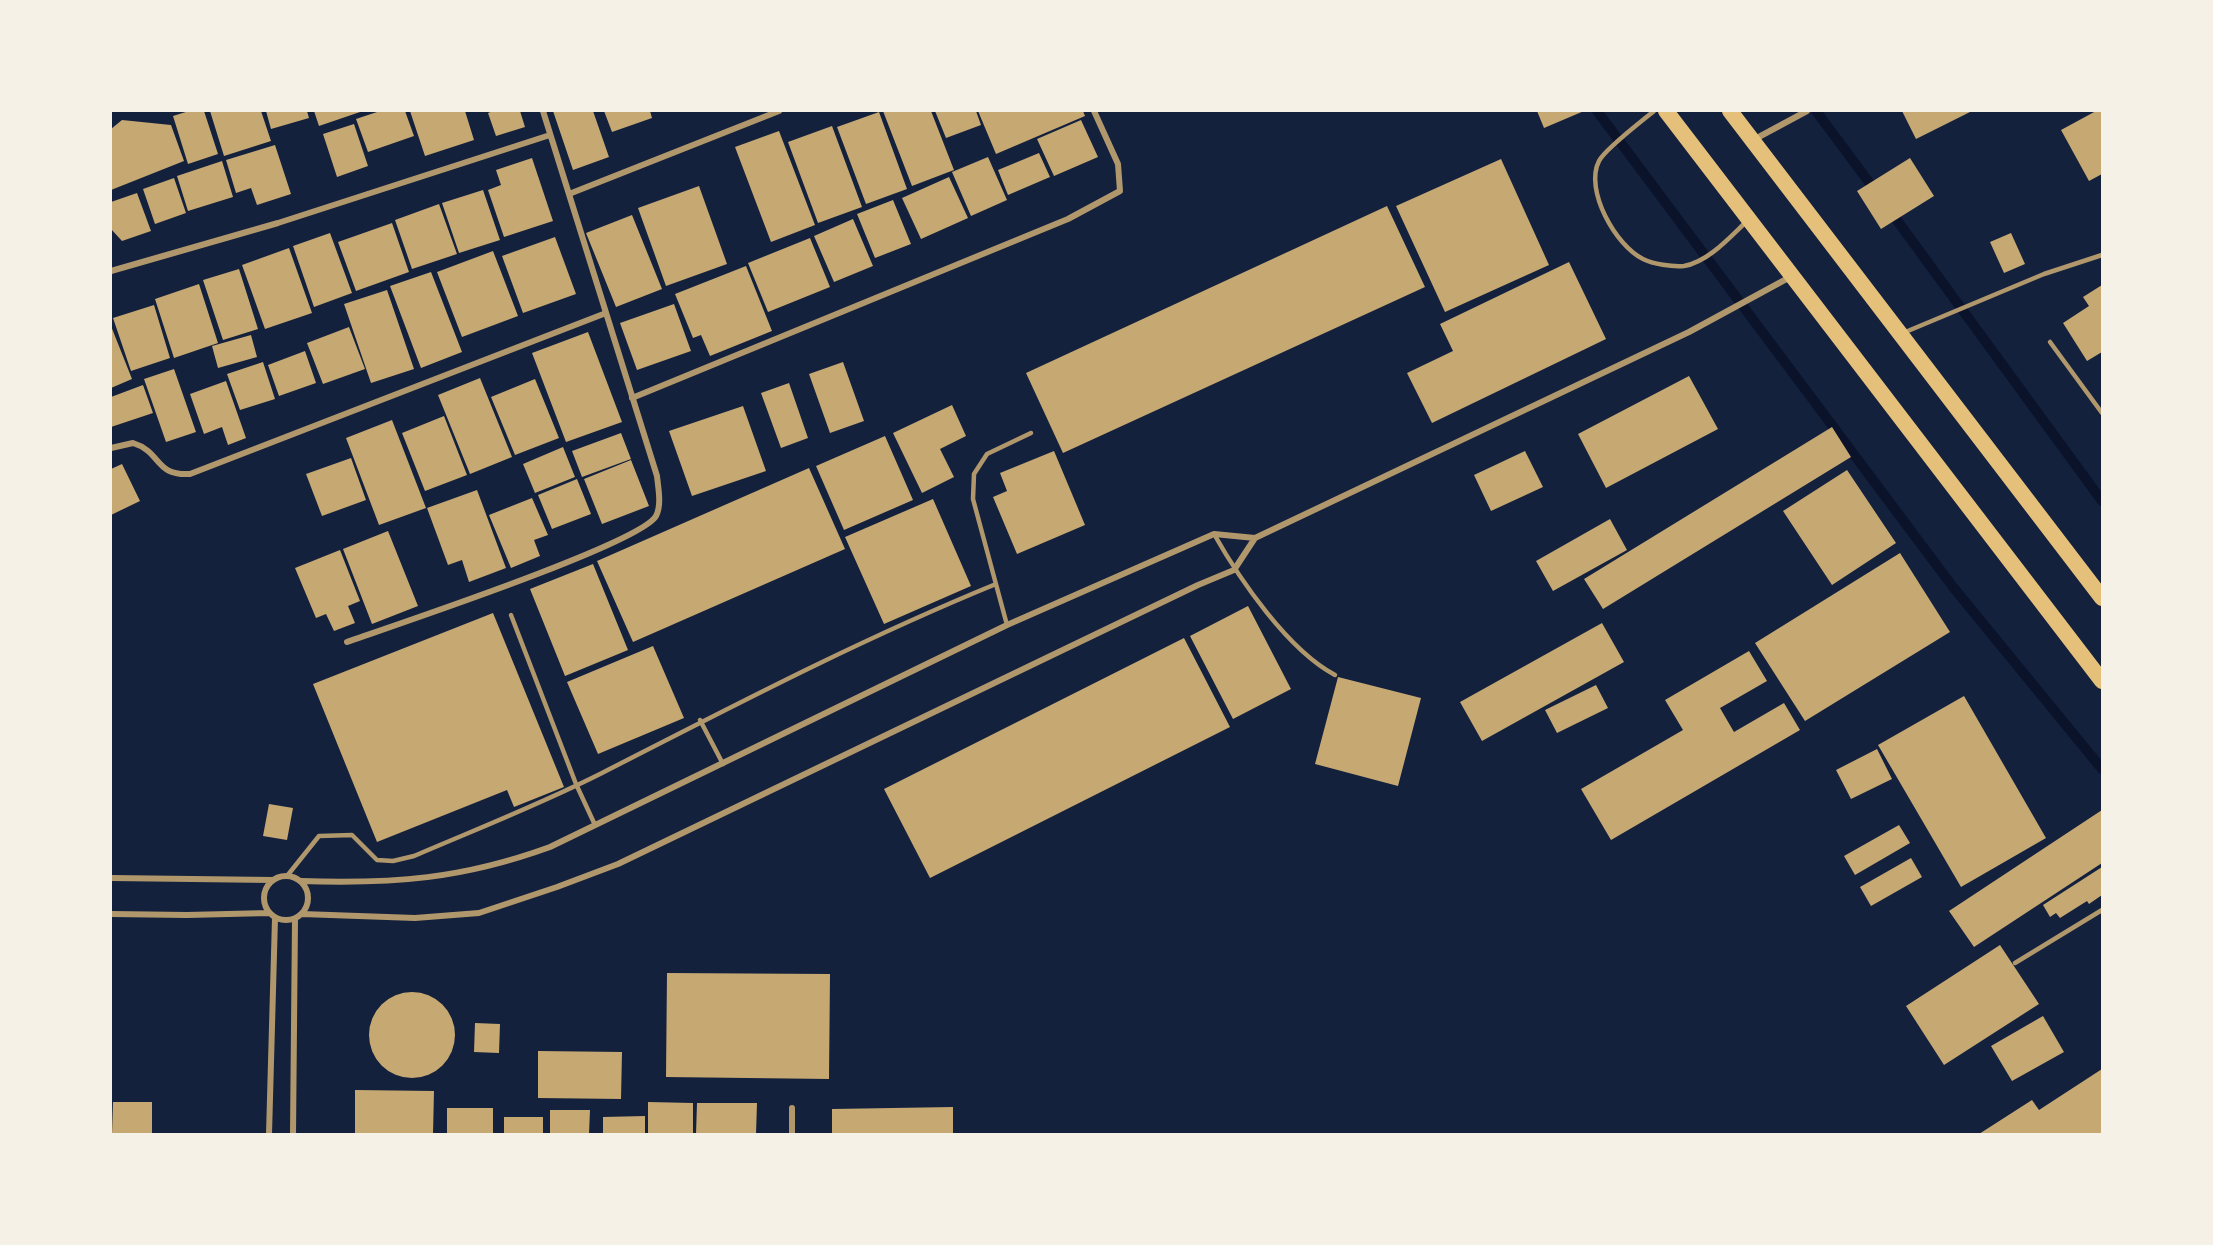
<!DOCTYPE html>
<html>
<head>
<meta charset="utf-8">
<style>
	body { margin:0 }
	#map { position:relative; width:2213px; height:1245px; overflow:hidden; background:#14213d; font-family:Jost,sans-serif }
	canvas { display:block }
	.frame { position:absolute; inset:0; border:112px solid #f6f1e7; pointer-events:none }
</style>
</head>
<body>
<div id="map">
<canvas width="2213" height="1245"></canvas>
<div class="frame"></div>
</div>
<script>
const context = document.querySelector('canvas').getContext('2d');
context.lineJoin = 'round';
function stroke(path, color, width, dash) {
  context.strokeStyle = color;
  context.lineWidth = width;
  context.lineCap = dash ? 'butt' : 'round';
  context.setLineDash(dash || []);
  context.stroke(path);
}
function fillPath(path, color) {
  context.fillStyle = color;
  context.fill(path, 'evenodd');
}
const stream = new Path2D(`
	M 1597,111 L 1953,587 L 2102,769
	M 1816,111 L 1877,193
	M 1888,208 L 2102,501`);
const building = new Path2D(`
	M 189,111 L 204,111 L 218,154 L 188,164 L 173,116 Z
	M 210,111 L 261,111 L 271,141 L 224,156 Z
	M 266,111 L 307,111 L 309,118 L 271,129 Z
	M 314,111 L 363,111 L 319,126 Z
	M 380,111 L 405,111 L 414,136 L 368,152 L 356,119 Z
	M 410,111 L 465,111 L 474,140 L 425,156 Z
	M 493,111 L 520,111 L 525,127 L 496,136 L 488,113 Z
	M 553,111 L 593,111 L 609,157 L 573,170 Z
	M 604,111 L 650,111 L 652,118 L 612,132 Z
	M 883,111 L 931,111 L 954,170 L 912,186 Z
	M 935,111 L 976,111 L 981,125 L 946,138 Z
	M 978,111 L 1083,111 L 1085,116 L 996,154 Z
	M 1537,111 L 1584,111 L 1544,128 Z
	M 1902,111 L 1972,111 L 1916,139 Z
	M 2096,111 L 2102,111 L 2102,174 L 2089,181 L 2061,130 Z
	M 879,112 L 907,189 L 866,204 L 837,127 Z
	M 122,120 L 171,125 L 184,161 L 111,190 L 111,129 Z
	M 1081,120 L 1098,157 L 1054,176 L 1037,139 Z
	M 354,124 L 368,166 L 337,177 L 323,134 Z
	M 832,126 L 862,207 L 818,223 L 788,142 Z
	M 779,131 L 815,225 L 771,242 L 735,147 Z
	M 275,145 L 291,194 L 257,205 L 251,188 L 236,193 L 226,160 Z
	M 1039,153 L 1050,177 L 1008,195 L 998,170 Z
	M 988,157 L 1007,200 L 971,216 L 952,172 Z
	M 532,158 L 553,221 L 504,237 L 488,190 L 501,185 L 496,170 Z
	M 1910,158 L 1934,196 L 1881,229 L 1857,191 Z
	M 1501,159 L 1549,265 L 1445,312 L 1396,206 Z
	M 222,161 L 233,197 L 188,211 L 177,176 Z
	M 949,177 L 968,218 L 921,239 L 902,198 Z
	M 174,178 L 186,213 L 155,224 L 143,189 Z
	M 699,186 L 727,264 L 666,286 L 638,208 Z
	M 483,190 L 500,240 L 459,253 L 442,203 Z
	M 137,193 L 151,231 L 122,241 L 111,229 L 111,202 Z
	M 893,200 L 911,244 L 875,258 L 857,214 Z
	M 439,204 L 457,254 L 412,269 L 395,220 Z
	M 1387,206 L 1425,287 L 1063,453 L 1026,373 Z
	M 632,215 L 662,289 L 616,307 L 586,233 Z
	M 853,219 L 873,266 L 834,282 L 814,236 Z
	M 392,223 L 409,272 L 356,291 L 338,242 Z
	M 330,233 L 352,293 L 314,307 L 293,246 Z
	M 2011,233 L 2025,264 L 2004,273 L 1990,242 Z
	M 555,237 L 576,294 L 523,313 L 502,256 Z
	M 810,238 L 830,287 L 768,312 L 748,263 Z
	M 289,248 L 312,313 L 265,329 L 242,265 Z
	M 493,251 L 518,316 L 462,337 L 437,272 Z
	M 1569,262 L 1606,339 L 1432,423 L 1407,373 L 1453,351 L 1440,324 Z
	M 746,266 L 772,331 L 710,356 L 701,335 L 693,338 L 675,294 Z
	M 239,269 L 258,329 L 223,340 L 203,280 Z
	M 431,272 L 462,352 L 421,368 L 390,286 Z
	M 199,284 L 218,343 L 174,358 L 155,299 Z
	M 2102,285 L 2102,352 L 2087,361 L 2063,323 L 2089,306 L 2083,297 Z
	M 387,290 L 414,369 L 371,383 L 344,304 Z
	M 674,304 L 691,351 L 637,370 L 620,323 Z
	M 154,305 L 170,358 L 131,371 L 113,318 Z
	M 111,326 L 132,379 L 111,388 Z
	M 349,327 L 365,369 L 323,384 L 307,343 Z
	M 588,332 L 622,422 L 566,442 L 532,353 Z
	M 251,335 L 257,357 L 218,368 L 212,346 Z
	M 305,351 L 316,383 L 279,396 L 268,365 Z
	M 263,362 L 275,399 L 240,410 L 227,374 Z
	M 843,362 L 864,421 L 830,433 L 809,374 Z
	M 174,369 L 196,432 L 166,442 L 144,379 Z
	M 1689,376 L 1718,429 L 1606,488 L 1578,434 Z
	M 480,378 L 512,457 L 470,474 L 438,395 Z
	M 535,379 L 559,438 L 515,455 L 491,397 Z
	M 226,381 L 246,438 L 228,445 L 222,427 L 204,434 L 190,394 Z
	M 789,383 L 808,438 L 781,448 L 761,393 Z
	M 143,385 L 153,413 L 111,427 L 111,397 Z
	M 952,405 L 966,436 L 940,449 L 954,477 L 922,493 L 893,433 Z
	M 743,406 L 766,471 L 692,496 L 669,431 Z
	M 444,416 L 467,475 L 425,491 L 402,433 Z
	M 392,420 L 426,508 L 379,525 L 346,438 Z
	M 1832,427 L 1851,457 L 1603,609 L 1584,579 Z
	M 621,433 L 631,459 L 582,477 L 572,451 Z
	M 885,436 L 913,500 L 844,530 L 816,466 Z
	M 563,447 L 575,477 L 535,493 L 523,464 Z
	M 1054,451 L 1085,525 L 1017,554 L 993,497 L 1007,491 L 1000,473 Z
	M 1525,451 L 1543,487 L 1491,511 L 1474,475 Z
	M 351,458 L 366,500 L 322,516 L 306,474 Z
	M 631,460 L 649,506 L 602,524 L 584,479 Z
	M 122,464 L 140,501 L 111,515 L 111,469 Z
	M 809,468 L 845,549 L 633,642 L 597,561 Z
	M 1847,470 L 1896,543 L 1832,585 L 1783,511 Z
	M 577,479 L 591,514 L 552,529 L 538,495 Z
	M 477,490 L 506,568 L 469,582 L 462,560 L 448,565 L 427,508 Z
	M 532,498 L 548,535 L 534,540 L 540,556 L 511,568 L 489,515 Z
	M 933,499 L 971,586 L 884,624 L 845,537 Z
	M 1610,519 L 1627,550 L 1553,591 L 1536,561 Z
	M 388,531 L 418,606 L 372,624 L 343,549 Z
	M 340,550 L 360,601 L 348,606 L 355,623 L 334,631 L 326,614 L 316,618 L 295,568 Z
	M 1900,553 L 1950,632 L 1805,721 L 1755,643 Z
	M 593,564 L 628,650 L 565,676 L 530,589 Z
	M 1248,606 L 1291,689 L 1233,719 L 1190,636 Z
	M 493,613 L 564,787 L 514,807 L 507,790 L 377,842 L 313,684 Z
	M 1602,623 L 1624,662 L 1482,741 L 1460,702 Z
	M 1184,638 L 1230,727 L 930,878 L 884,789 Z
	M 653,646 L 684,718 L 598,754 L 567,682 Z
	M 1749,651 L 1767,681 L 1720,708 L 1734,732 L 1784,703 L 1800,730 L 1611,840 L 1581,789 L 1683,730 L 1665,700 Z
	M 1338,677 L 1421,698 L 1398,786 L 1315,764 Z
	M 1596,685 L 1608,708 L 1557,733 L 1545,710 Z
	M 1964,696 L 2046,838 L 1961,887 L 1878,745 Z
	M 1877,749 L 1892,779 L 1851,799 L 1836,770 Z
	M 269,804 L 293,808 L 287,840 L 263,836 Z
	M 2102,810 L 2102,863 L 1974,947 L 1949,911 Z
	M 1899,825 L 1910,843 L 1855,875 L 1844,856 Z
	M 1911,858 L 1922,877 L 1871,906 L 1860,887 Z
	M 2102,867 L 2102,895 L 2089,904 L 2087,901 L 2060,918 L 2056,913 L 2050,917 L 2043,905 Z
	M 2000,945 L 2039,1004 L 1944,1065 L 1906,1006 Z
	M 667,973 L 830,974 L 829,1079 L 666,1077 Z
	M369 1035a43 43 0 1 1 86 0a43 43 0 1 1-86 0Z
	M 2043,1016 L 2064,1052 L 2012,1081 L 1991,1046 Z
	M 475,1023 L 500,1024 L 499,1053 L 474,1052 Z
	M 538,1051 L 622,1052 L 621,1099 L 538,1098 Z
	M 2102,1069 L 2102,1134 L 1979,1134 L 2032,1100 L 2039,1110 Z
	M 355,1090 L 434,1091 L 433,1134 L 355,1134 Z
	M 113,1102 L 152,1102 L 152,1134 L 112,1134 Z
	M 648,1102 L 693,1103 L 693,1134 L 648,1134 Z
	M 697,1103 L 757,1103 L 756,1134 L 696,1134 Z
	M 953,1107 L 953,1134 L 832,1134 L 832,1109 Z
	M 447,1108 L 493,1108 L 493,1134 L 447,1134 Z
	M 550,1110 L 590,1110 L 589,1134 L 550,1134 Z
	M 645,1116 L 645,1134 L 603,1134 L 603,1117 Z
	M 504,1117 L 543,1117 L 543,1134 L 504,1134 Z`);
const service = new Path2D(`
	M 1654,111 C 1642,121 1605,149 1599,161 C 1584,190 1616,246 1643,259 C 1653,264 1672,267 1684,266 C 1708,262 1730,237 1747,221
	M 1903,333 L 2044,274 L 2102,255
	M 2050,342 L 2102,413
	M 1214,534 C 1240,580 1288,650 1335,675
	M 511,615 L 576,784 L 595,825
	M 1007,625 L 973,499 L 974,474 L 987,454 L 1031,433
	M 700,720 L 723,764
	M 287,876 L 319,836 L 352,835 L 377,860 L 393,861 L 414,856 C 477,829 541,804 602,773 C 733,706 859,640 996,584
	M 2015,963 L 2102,910`);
const minor = new Path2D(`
	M 1755,139 L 1807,111
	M 569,194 L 779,111
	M 111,271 L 278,223 L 550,135
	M 632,398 L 1068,219 L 1120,191 L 1118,164 L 1094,111
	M 111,448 L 133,443 C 162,452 154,476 190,474 L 606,313
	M 1255,538 L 1689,332 L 1792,276
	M 347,642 C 392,626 640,544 656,516 C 662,505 658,487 657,476 L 543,111
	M264 898a22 22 0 1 1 44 0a22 22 0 1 1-44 0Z
	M 111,878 L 273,880
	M 301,881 C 394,884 462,879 550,847 L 1007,625 L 1214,534 L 1255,538
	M 111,914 L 187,915 L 269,913
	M 302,914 L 415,918 L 479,913 L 557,887 L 618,864 L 1198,585 L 1234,570 L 1255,538
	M 792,1108 L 792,1134
	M 269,1134 L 275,918
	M 293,1134 L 295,919`);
const trunk = new Path2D(`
	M 1666,111 L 2102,681
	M 1730,111 L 2102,598`);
stroke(stream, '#0b132b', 10);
fillPath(building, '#c6a872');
stroke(service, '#b1986c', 4.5);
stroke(minor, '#b1986c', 6);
stroke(trunk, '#e5c07b', 16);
</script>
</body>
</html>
